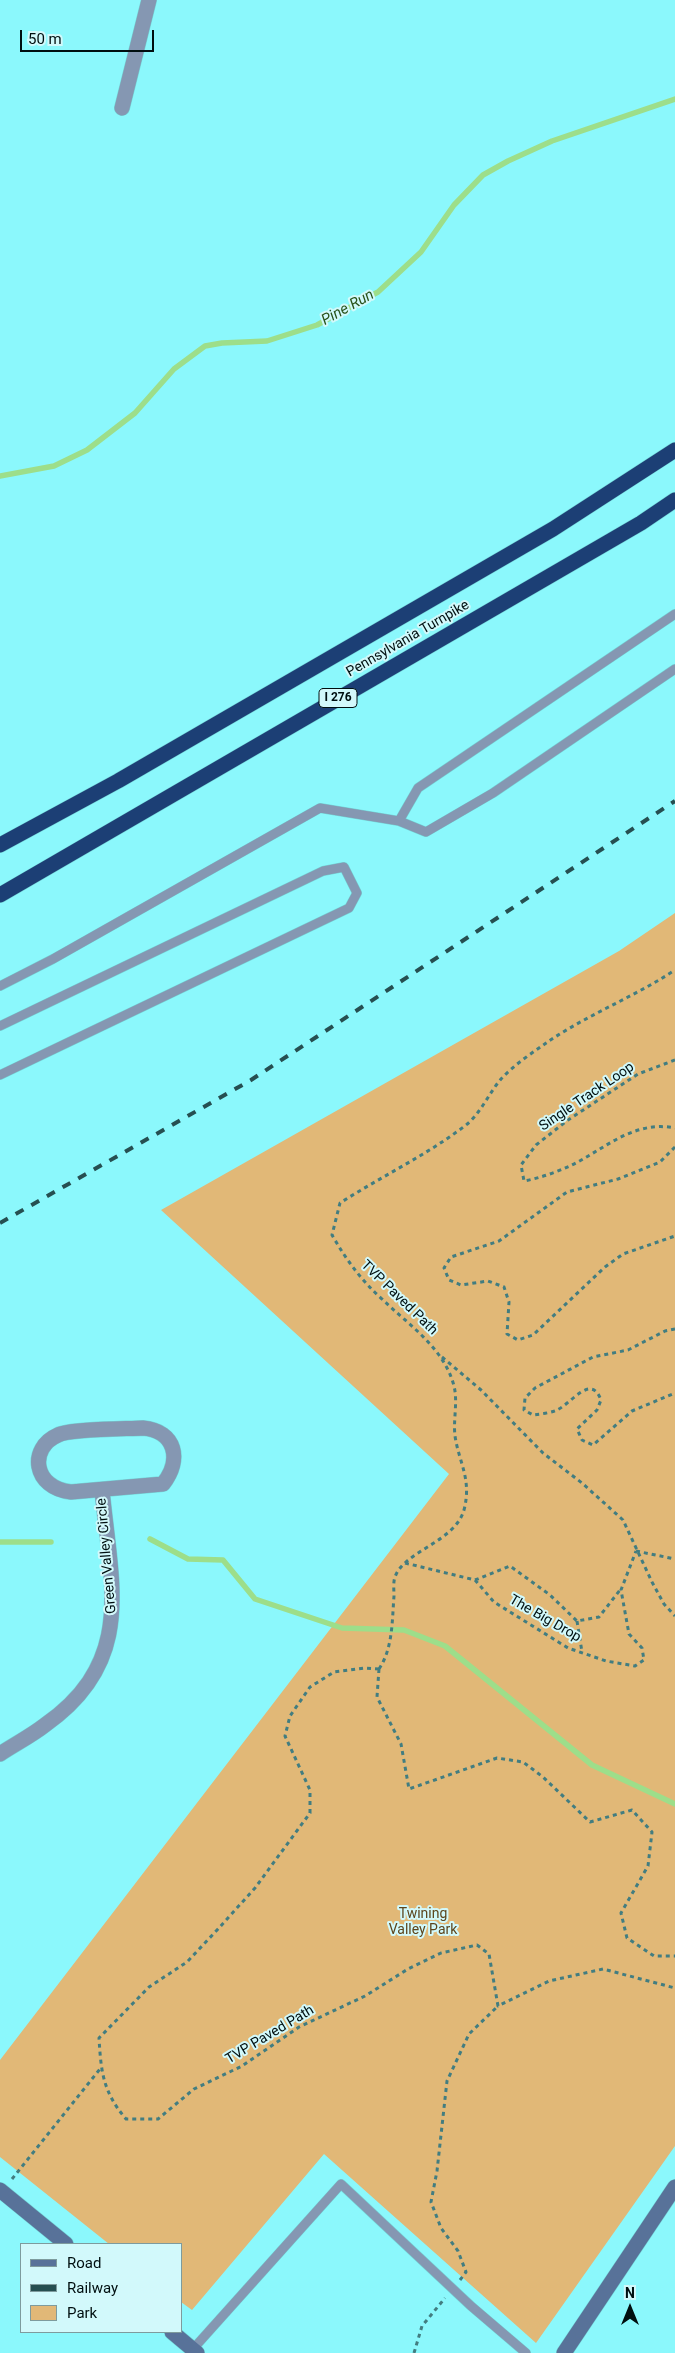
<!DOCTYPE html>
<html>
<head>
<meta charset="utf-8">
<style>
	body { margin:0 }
	#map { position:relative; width:675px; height:2353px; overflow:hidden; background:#8bf8fc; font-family:Roboto,sans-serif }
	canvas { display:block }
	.legend { position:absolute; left:20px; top:2243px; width:162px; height:90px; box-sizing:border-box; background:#d2f9fb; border:1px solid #7e9b9d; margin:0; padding:6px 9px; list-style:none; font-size:15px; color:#000f10 }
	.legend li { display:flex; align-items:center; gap:10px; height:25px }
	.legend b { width:25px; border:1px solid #7e9b9d }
	.north { position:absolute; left:605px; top:2283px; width:50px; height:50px; -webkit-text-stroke:4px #d2f9fb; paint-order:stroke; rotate:0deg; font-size:14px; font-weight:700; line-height:20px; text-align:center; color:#000f10 }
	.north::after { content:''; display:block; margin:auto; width:18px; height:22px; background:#000f10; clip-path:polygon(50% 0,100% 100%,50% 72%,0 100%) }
	.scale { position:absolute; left:20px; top:30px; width:134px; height:22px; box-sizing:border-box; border:2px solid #000f10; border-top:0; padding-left:6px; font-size:15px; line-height:18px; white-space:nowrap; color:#000f10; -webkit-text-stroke:4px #d2f9fb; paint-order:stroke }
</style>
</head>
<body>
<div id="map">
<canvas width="675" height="2353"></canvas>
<ul class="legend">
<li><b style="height:6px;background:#587299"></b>Road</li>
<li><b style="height:6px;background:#264f51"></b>Railway</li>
<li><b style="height:14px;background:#e1b877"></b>Park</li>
</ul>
<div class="north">N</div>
<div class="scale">50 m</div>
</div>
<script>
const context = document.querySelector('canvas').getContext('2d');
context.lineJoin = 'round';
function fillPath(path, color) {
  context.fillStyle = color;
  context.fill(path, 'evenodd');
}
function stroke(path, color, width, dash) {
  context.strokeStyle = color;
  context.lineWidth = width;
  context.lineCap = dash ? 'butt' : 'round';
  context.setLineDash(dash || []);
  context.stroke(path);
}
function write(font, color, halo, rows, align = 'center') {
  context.font = font + ' Roboto,sans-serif';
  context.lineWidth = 4;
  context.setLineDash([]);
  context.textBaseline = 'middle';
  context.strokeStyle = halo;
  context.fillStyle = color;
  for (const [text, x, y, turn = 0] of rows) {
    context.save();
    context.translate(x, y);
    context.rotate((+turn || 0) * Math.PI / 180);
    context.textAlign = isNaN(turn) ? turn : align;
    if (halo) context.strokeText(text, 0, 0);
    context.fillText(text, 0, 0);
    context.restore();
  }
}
const green = new Path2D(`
	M 675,913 L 675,2146 L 536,2343 L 324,2154 L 192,2310 L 181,2302 L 181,2244 L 109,2244 L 0,2157 L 0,2060 L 449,1474 L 161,1210 L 619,951 Z`);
const stream = new Path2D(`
	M 0,476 L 54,466 L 87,450 L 135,413 L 174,369 L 205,346 L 222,343 L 267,341 L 317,325 L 378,292 L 421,252 L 454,205 L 483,175 L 508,161 L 552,141 L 675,99
	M 150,1539 L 188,1559 L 223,1560 L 255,1599 L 342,1628 L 404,1630 L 445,1646 L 592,1765 L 675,1804
	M 0,1542 L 51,1542`);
const path = new Path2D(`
	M 675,1060 L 638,1074 L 568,1120 L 536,1145 L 521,1165 L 524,1181 C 540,1178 557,1172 572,1165 C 606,1148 634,1120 675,1128
	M 675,1147 L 660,1162 L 618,1179 L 567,1192 L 499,1241 L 451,1257 L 444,1268 L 449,1280 L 461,1285 L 488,1281 L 504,1287 L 509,1302 L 507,1334 L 518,1340 L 533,1335 L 605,1267 L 623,1254 L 675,1236
	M 675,1329 L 665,1331 L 628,1350 L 593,1357 L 535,1388 L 525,1398 L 524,1410 L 533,1415 C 541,1414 550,1413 557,1410 C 572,1403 591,1373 601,1400 L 597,1410 L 577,1429 L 582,1440 L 593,1445 L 632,1411 L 675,1393
	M 442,1357 L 481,1390 L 543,1453 L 582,1483 L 623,1520 L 652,1582 L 664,1604 L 675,1616
	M 636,1551 L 675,1559
	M 405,1563 L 475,1580 L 510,1566 L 550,1595 L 577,1621 L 599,1617 L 620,1590
	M 475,1580 L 494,1602 L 568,1648 L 606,1661 L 635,1666 L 644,1660 L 642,1648 L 629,1634 L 621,1590 L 636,1551
	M 577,1621 L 582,1652
	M 379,1669 L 365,1668 L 334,1672 L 310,1687 L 290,1716 L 285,1736 L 310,1790 L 310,1813 L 255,1888 L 218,1929 L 187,1962 L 149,1987 L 99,2038 C 101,2072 103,2092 126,2119 L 158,2119 L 194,2089 L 242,2066 L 299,2027 L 365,1996 L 408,1969 L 441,1953 L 477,1945 L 489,1954 L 498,2006 L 549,1981 L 603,1969 L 675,1988
	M 379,1669 C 393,1648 392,1621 394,1596 C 394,1591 393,1582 395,1577 C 404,1551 455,1542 464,1510 C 472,1479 459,1463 455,1436 C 453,1420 458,1402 454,1386 C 444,1348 410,1326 383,1300 C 361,1280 347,1261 332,1235 L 340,1203 C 382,1176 427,1155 466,1125 C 481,1113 489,1093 501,1079 C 514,1065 533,1052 549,1041 C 589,1014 634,997 675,970
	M 379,1669 L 377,1697 L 401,1744 L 409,1789 L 497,1758 L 523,1762 L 543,1777 L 590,1822 L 632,1810 L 652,1832 L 648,1866 L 621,1913 L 627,1938 L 654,1956 L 675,1956
	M 12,2179 L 100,2069
	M 460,2280 L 466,2272 L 458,2251 L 441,2228 L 431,2202 L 437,2171 L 447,2081 L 469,2034 L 498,2006
	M 414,2353 L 422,2326 L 445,2298`);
const lane = new Path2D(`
	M 399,821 L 418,788 L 675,614
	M 0,986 L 53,959 L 320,808 L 399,821 L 426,832 L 493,793 L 675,669
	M 0,1026 L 323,871 L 344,867 L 357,893 L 349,908 L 0,1075
	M 193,2349 L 341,2184 L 471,2306 L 526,2353`);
const street = new Path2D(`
	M 122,108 L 149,0
	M 143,1428 C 176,1431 182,1460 163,1484 L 71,1492 C 33,1488 28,1448 58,1435 C 70,1429 126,1429 143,1428 Z
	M 0,1754 C 15,1744 31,1736 45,1725 C 136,1661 111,1585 102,1490`);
const secondary = new Path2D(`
	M 0,2190 L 66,2244
	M 172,2332 L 197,2353
	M 564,2353 L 675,2187`);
const highway = new Path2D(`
	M 0,845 L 118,781 L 553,529 L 675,450
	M 0,895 L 641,523 L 675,500`);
const rail = new Path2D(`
	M 0,1223 L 251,1080 L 675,801`);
const shields = [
	[338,698,38]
];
const shieldNames = [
	["I 276",338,698]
];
const streetNames = [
	["Pennsylvania Turnpike",408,639,-30],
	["Single Track Loop",587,1097,-34],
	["TVP Paved Path",399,1298,44],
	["Green Valley Circle",107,1556,-95],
	["The Big Drop",545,1619,30],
	["TVP Paved Path",270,2035,-31]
];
const parkNames = [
	["Twining",423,1914],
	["Valley Park",423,1930]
];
const waterNames = [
	["Pine Run",348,308,-29]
];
fillPath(green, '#e1b877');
stroke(stream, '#9dde8a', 5.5);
stroke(lane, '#75d3d6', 10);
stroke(street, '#75d3d6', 16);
stroke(secondary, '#75d3d6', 16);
stroke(highway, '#75d3d6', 16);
stroke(path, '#427d80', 3, [4, 4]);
stroke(lane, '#8597b2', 9);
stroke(street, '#8597b2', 15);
stroke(secondary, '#587299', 15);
stroke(highway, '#1c3f75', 15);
stroke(rail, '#264f51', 4, [9, 9]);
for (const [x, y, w] of shields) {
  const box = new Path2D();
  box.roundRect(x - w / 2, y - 9.5, w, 19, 4);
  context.fillStyle = '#d2f9fb';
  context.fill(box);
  stroke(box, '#000f10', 1);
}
write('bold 12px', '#000f10', null, shieldNames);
write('14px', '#000f10', '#d2f9fb', streetNames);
write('14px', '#5c451c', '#d2f9fb', parkNames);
write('italic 15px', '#28521a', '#d2f9fb', waterNames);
</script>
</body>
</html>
